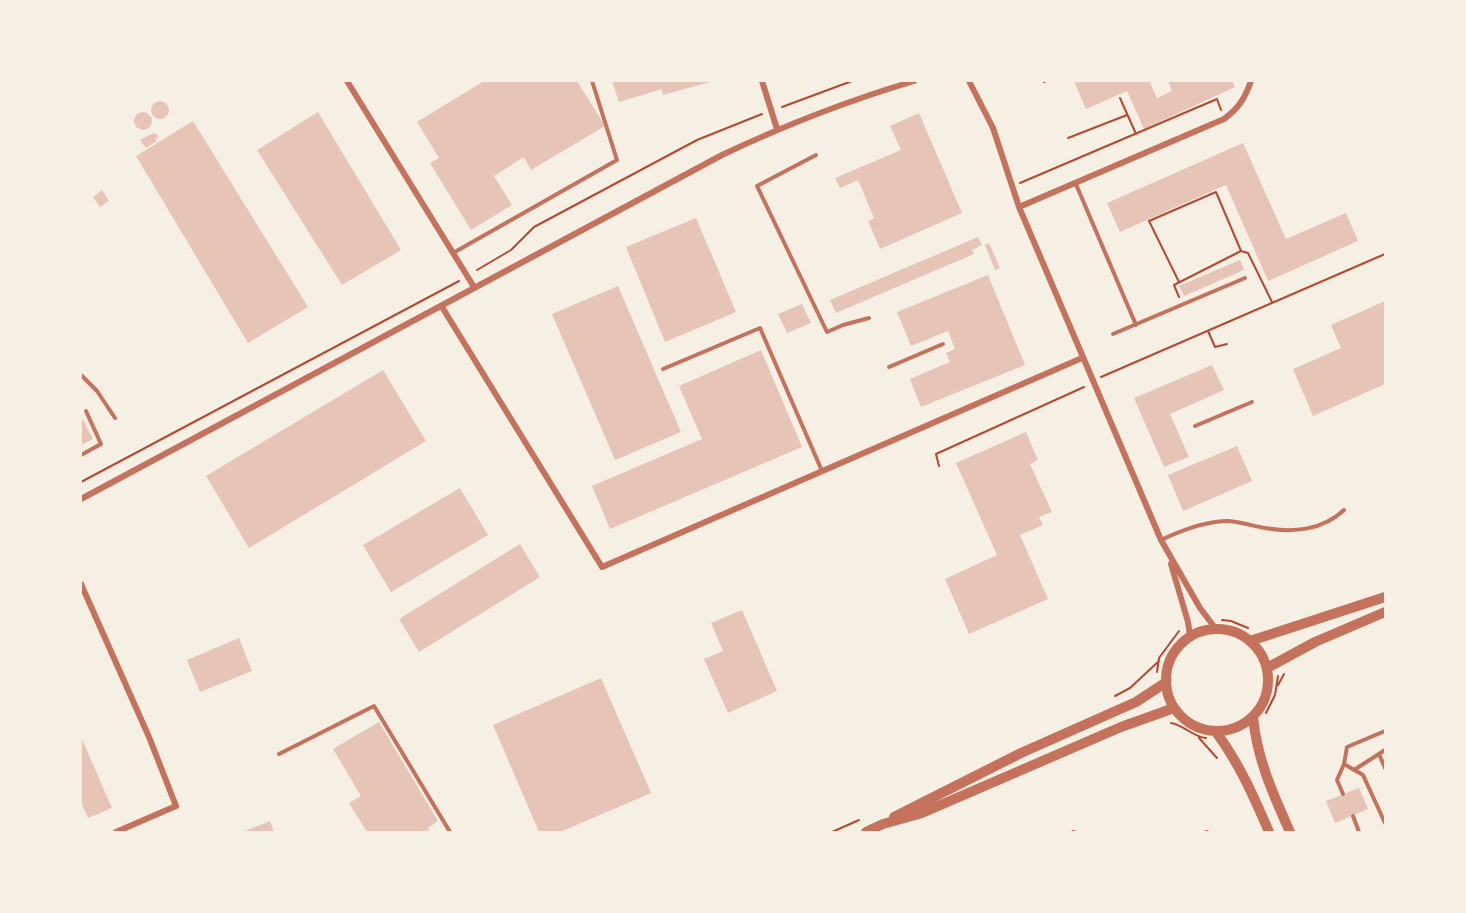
<!DOCTYPE html>
<html>
<head>
<meta charset="utf-8">
<style>
	body { margin:0 }
	#map { position:relative; width:1466px; height:913px; overflow:hidden; background:#f6efe4; font-family:Raleway,sans-serif }
	canvas { display:block }
	.frame { position:absolute; inset:0; border:82px solid #f6efe4; pointer-events:none }
</style>
</head>
<body>
<div id="map">
<canvas width="1466" height="913"></canvas>
<div class="frame"></div>
</div>
<script>
const context = document.querySelector('canvas').getContext('2d');
context.lineJoin = 'round';
function fillPath(path, color) {
  context.fillStyle = color;
  context.fill(path, 'evenodd');
}
function stroke(path, color, width, dash) {
  context.strokeStyle = color;
  context.lineWidth = width;
  context.lineCap = dash ? 'butt' : 'round';
  context.setLineDash(dash || []);
  context.stroke(path);
}
const building = new Path2D(`
	M 484,81 L 577,81 L 605,126 L 531,170 L 524,157 L 494,176 L 512,205 L 471,230 L 430,163 L 439,158 L 417,122 Z
	M 612,81 L 709,81 L 710,82 L 663,95 L 662,89 L 619,102 Z
	M 1074,81 L 1155,81 L 1150,83 L 1157,98 L 1172,91 L 1168,81 L 1232,81 L 1235,87 L 1144,129 L 1127,91 L 1086,109 Z
	M151 110a9 9 0 1 1 18 0a9 9 0 1 1-18 0Z
	M 318,112 L 401,250 L 342,285 L 257,150 Z
	M134 121a9 9 0 1 1 18 0a9 9 0 1 1-18 0Z
	M 919,113 L 962,213 L 880,249 L 868,221 L 874,218 L 858,180 L 840,188 L 835,178 L 901,150 L 890,126 Z
	M 193,121 L 308,307 L 248,343 L 136,156 Z
	M 153,133 L 154,135 L 156,133 L 159,137 L 155,139 L 157,141 L 146,148 L 140,140 Z
	M 1243,143 L 1286,239 L 1346,213 L 1358,241 L 1268,281 L 1226,185 L 1120,232 L 1107,203 Z
	M 102,190 L 109,201 L 100,207 L 93,197 Z
	M 696,218 L 736,312 L 665,342 L 626,247 Z
	M 978,237 L 982,245 L 972,250 L 974,254 L 836,313 L 830,300 Z
	M 989,243 L 1000,268 L 995,270 L 985,245 Z
	M 1240,260 L 1244,270 L 1184,296 L 1179,286 Z
	M 988,275 L 1025,365 L 921,407 L 910,379 L 950,362 L 946,353 L 955,349 L 948,331 L 911,346 L 897,312 Z
	M 618,286 L 681,432 L 615,460 L 552,314 Z
	M 1385,301 L 1385,384 L 1313,416 L 1293,369 L 1341,348 L 1331,325 Z
	M 802,304 L 811,323 L 787,333 L 778,314 Z
	M 761,350 L 802,447 L 610,529 L 592,486 L 702,439 L 679,386 Z
	M 1212,365 L 1224,390 L 1170,414 L 1189,457 L 1164,467 L 1134,398 Z
	M 383,370 L 426,441 L 249,548 L 206,476 Z
	M 81,416 L 93,439 L 81,445 Z
	M 1026,432 L 1038,460 L 1030,464 L 1052,512 L 1039,517 L 1043,525 L 1020,535 L 1048,599 L 969,634 L 945,579 L 997,555 L 956,463 Z
	M 1237,446 L 1252,481 L 1183,511 L 1168,475 Z
	M 460,488 L 488,535 L 391,592 L 363,545 Z
	M 520,544 L 540,577 L 419,652 L 399,619 Z
	M 742,610 L 777,691 L 728,713 L 704,659 L 723,651 L 711,623 Z
	M 239,638 L 252,671 L 200,692 L 187,660 Z
	M 601,678 L 651,793 L 560,832 L 539,832 L 493,725 Z
	M 379,722 L 438,821 L 428,828 L 430,832 L 367,832 L 349,803 L 361,796 L 333,749 Z
	M 81,737 L 112,808 L 88,818 L 81,803 Z
	M 1359,788 L 1368,809 L 1335,823 L 1326,801 Z
	M 270,821 L 274,832 L 243,832 Z`);
const path = new Path2D(`
	M 1044,82 L 1046,81
	M 1120,98 L 1136,134
	M 782,107 L 852,81
	M 1068,138 L 1127,115
	M 1020,183 L 1217,99 L 1221,110
	M 477,270 L 511,250 L 534,227 L 697,140 L 762,114
	M 1179,282 L 1149,221 L 1216,192 L 1241,251
	M 1179,297 L 1174,285 L 1241,251 L 1248,253 L 1272,302
	M 1208,331 L 1215,347 L 1227,344
	M 1101,377 L 1385,254
	M 939,466 L 936,454 L 1084,387
	M 81,482 L 459,281
	M 1222,620 L 1231,621 L 1248,628
	M 1157,672 L 1159,658 L 1179,631
	M 1278,685 L 1284,674
	M 1115,696 L 1130,688 L 1159,661
	M 1266,713 L 1275,695 L 1278,676
	M 1171,723 C 1184,725 1193,737 1206,738
	M 1199,738 L 1217,758
	M 832,832 L 859,820`);
const service = new Path2D(`
	M 816,155 L 757,186 L 827,332 L 843,325 L 869,318
	M 1075,182 L 1136,325
	M 453,253 L 617,160 L 592,81
	M 1113,334 L 1245,278
	M 889,367 L 943,344
	M 663,369 L 760,328 L 822,471
	M 81,375 L 97,391 L 115,418
	M 1195,426 L 1252,402
	M 81,455 L 101,444 L 86,411
	M 1161,540 C 1182,530 1205,521 1228,521 C 1241,522 1253,526 1265,528 C 1293,533 1323,530 1344,510
	M 279,754 L 374,706 L 450,832
	M 1379,754 L 1385,768
	M 1344,764 L 1363,775 L 1385,823
	M 1354,770 L 1385,750
	M 1343,794 L 1337,780 L 1344,764 L 1347,747 L 1385,731
	M 1353,816 L 1359,832
	M 1073,832 L 1074,832
	M 1206,832 L 1207,832`);
const minor = new Path2D(`
	M 347,81 L 474,287
	M 762,81 L 777,129
	M 969,81 L 993,128 L 1019,207 L 1161,540 L 1200,608 L 1216,629
	M 1019,207 L 1224,119 C 1239,108 1245,98 1251,81
	M 442,307 L 602,567 L 1082,358
	M 81,499 L 722,155 C 785,125 847,101 914,81
	M 1171,564 L 1188,622 L 1190,636
	M 81,584 L 149,737 L 176,806 L 116,832`);
const tertiary = new Path2D(`
	M1166 680a51 51 0 1 1 102 0a51 51 0 1 1-102 0Z
	M 1250,641 L 1385,597
	M 1267,668 L 1315,642 L 1385,612
	M 1253,717 C 1257,759 1273,794 1290,832
	M 1216,732 C 1239,763 1254,797 1269,832
	M 894,817 L 1021,753 L 1136,702 L 1165,683
	M 866,832 L 883,824 L 922,813 L 1121,727 L 1174,708`);
fillPath(building, '#e6c5b7');
stroke(path, '#b5482f', 2);
stroke(service, '#c5725c', 4);
stroke(minor, '#c5725c', 6);
stroke(tertiary, '#c5725c', 10);
</script>
</body>
</html>
